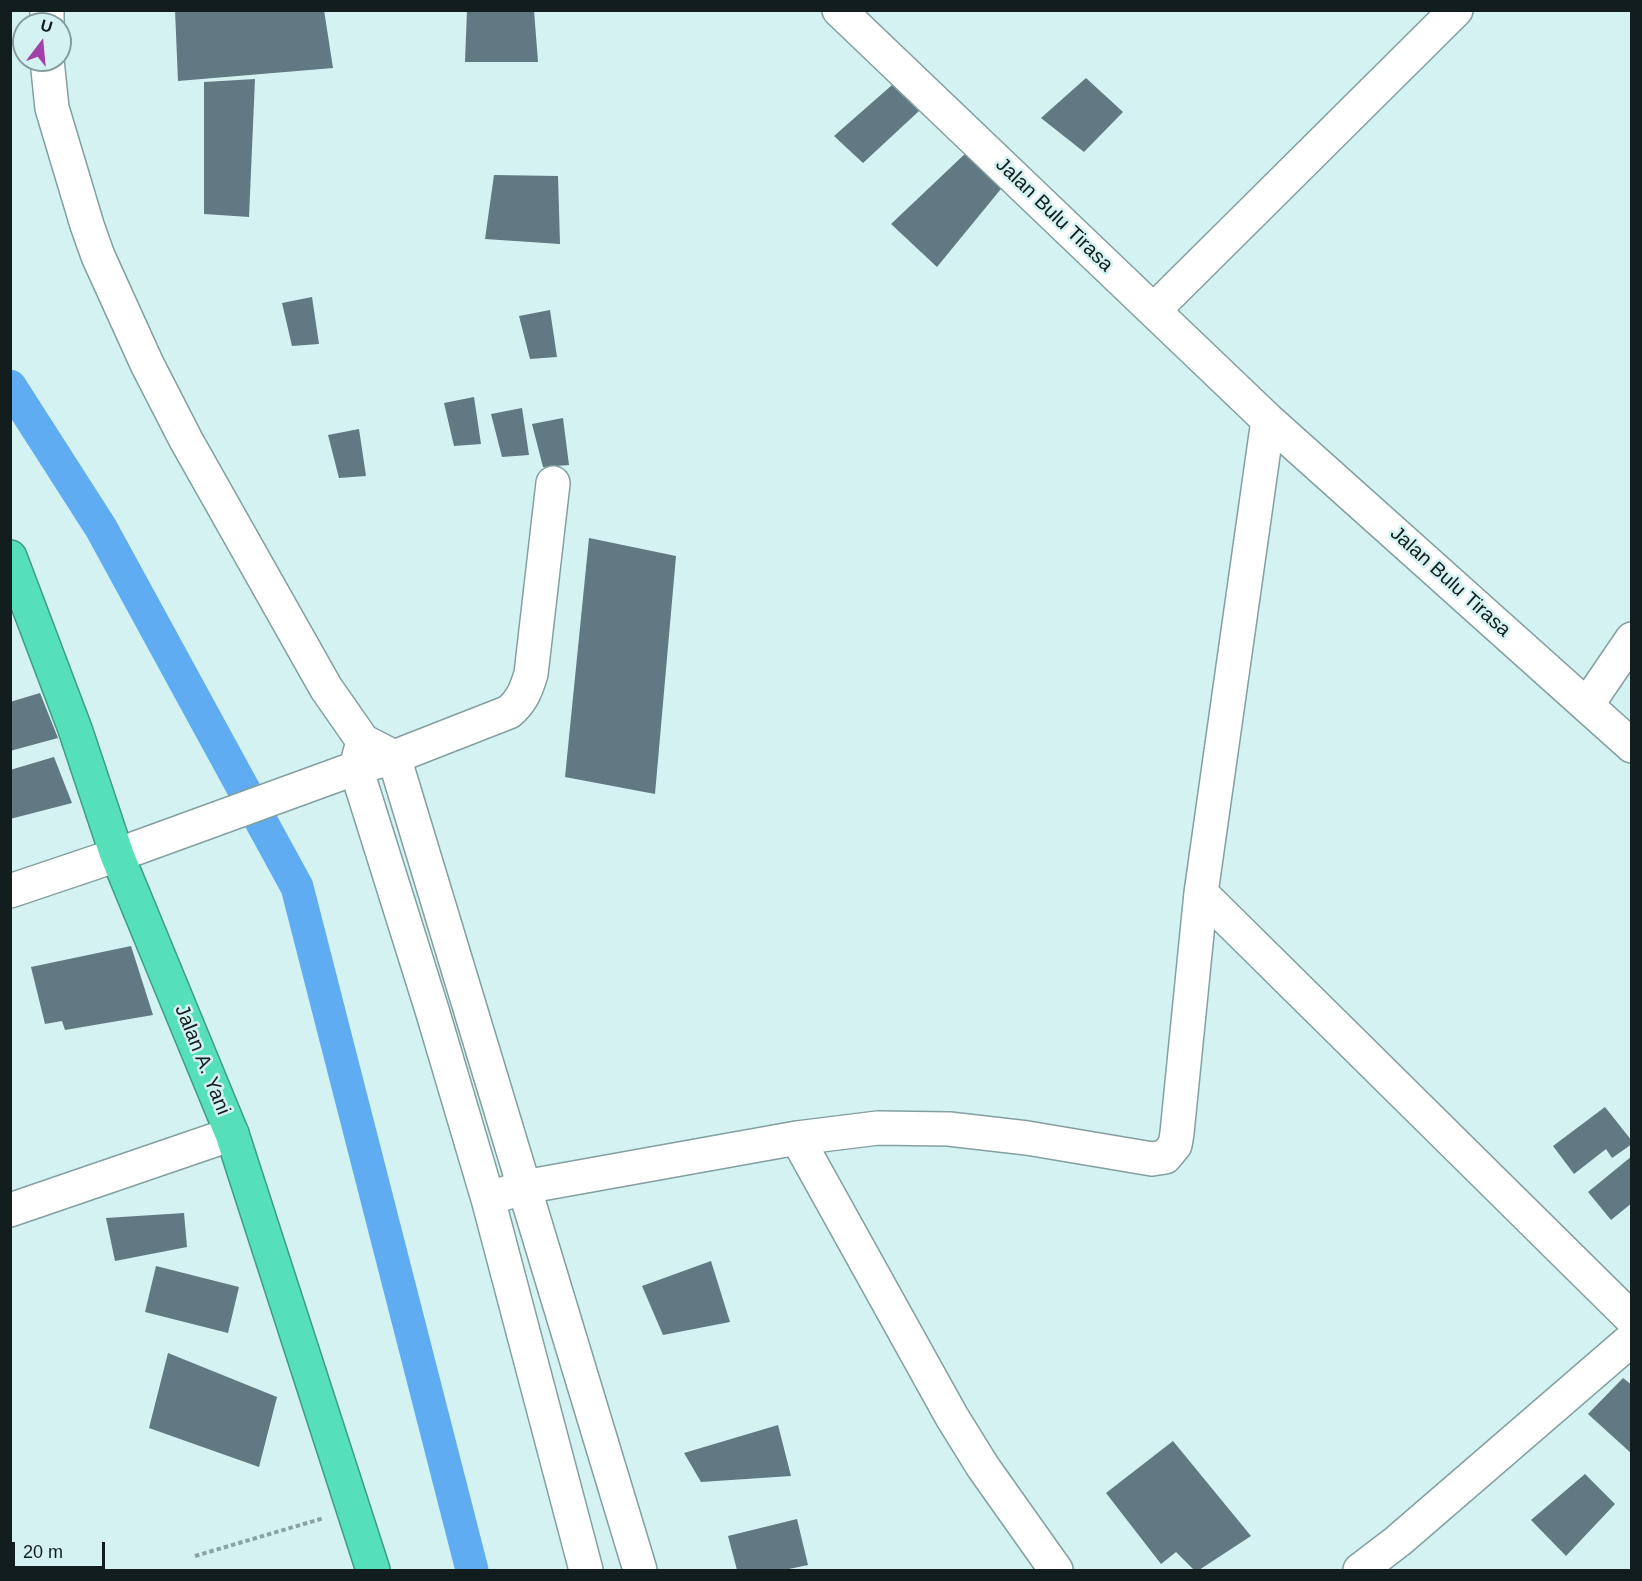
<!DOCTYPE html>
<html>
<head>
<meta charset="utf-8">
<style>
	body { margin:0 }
	#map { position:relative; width:1642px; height:1581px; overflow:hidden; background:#d4f2f2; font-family:Helvetica,sans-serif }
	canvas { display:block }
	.frame { position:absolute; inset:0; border:12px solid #121d1d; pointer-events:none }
	.north { position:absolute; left:12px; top:12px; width:60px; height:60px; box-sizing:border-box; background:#d4f2f2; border:2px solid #869d9d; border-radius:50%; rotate:16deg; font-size:16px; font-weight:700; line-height:24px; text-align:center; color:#121d1d }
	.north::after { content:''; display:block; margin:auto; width:21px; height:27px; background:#a141aa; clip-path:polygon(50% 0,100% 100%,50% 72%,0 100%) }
	.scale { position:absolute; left:12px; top:1542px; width:93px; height:27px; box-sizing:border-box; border:3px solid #121d1d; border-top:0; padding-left:8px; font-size:18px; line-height:21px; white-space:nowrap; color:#121d1d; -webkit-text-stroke:4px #d4f2f2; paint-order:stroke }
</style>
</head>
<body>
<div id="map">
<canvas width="1642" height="1581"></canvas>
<div class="frame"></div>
<div class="north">U</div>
<div class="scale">20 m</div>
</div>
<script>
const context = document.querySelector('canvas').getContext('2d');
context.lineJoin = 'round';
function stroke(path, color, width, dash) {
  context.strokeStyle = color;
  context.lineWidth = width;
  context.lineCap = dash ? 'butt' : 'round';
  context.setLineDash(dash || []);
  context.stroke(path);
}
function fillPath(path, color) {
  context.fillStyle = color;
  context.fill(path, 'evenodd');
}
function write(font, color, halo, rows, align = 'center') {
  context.font = font + ' Helvetica,sans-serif';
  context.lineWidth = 5;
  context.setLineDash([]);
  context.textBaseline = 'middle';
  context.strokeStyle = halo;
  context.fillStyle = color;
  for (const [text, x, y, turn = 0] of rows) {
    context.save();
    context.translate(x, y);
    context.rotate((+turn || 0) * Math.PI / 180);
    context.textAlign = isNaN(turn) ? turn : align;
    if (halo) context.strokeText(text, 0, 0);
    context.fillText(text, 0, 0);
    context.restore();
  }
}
const canal = new Path2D(`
	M 10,386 L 101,528 L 297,887 L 472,1570`);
const building = new Path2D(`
	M 175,10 L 324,10 L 333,68 L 178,81 Z
	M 467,10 L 534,10 L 538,62 L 465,62 Z
	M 1086,78 L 1123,112 L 1084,152 L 1041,118 Z
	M 255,79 L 249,217 L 204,214 L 204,82 Z
	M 892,85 L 919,111 L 863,163 L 834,136 Z
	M 968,151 L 1005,184 L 937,267 L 891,224 Z
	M 494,175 L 558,176 L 560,244 L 485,239 Z
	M 312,297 L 319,344 L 292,346 L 282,303 Z
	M 550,310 L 557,357 L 530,359 L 519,316 Z
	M 474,397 L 481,444 L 454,446 L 444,403 Z
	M 522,408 L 529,455 L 502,457 L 491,414 Z
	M 563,418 L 569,465 L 543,467 L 532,424 Z
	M 359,429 L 366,476 L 339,478 L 328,435 Z
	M 589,538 L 676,556 L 655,794 L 565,777 Z
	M 40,693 L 58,738 L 10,751 L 10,702 Z
	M 54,757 L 72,803 L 10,819 L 10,770 Z
	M 131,946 L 153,1015 L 65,1030 L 62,1021 L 45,1024 L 31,967 Z
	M 1605,1107 L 1632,1141 L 1632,1144 L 1612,1158 L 1606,1149 L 1574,1174 L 1553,1146 Z
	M 1632,1156 L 1632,1203 L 1611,1220 L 1588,1192 Z
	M 184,1213 L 187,1247 L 115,1261 L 106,1218 Z
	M 711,1261 L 730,1322 L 663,1335 L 642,1286 Z
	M 156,1266 L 239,1287 L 228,1333 L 145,1312 Z
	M 168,1353 L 277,1397 L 259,1467 L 149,1428 Z
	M 1623,1378 L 1632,1385 L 1632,1454 L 1588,1414 Z
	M 778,1425 L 791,1476 L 701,1482 L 684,1453 Z
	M 1173,1441 L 1251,1536 L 1199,1570 L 1194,1570 L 1176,1552 L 1161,1564 L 1106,1493 Z
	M 1585,1474 L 1615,1504 L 1566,1556 L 1531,1520 Z
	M 797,1519 L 808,1565 L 784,1570 L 737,1570 L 728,1536 Z`);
const path = new Path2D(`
	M 195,1556 L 324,1518`);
const minor = new Path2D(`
	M 47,10 L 47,24
	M 839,10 L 1268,420 L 1632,746
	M 47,60 L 52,108 L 87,225 L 98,256 L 147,364 L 186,440 L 326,688 L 363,741 L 394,757 L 640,1570
	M 1154,310 L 1456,10
	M 1587,705 L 1632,639
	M 363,741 L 356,768 L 432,1010 L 488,1199 L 586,1570
	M 10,891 L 117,855 L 356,768 L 394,757 L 509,712 C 522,701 526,690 531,674 L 553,483
	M 1201,893 L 1268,420
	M 797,1138 L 952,1417 L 983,1467 L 1056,1570
	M 488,1199 L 524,1187 L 797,1138 L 878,1128 L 949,1129 L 1027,1138 L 1152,1159 L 1165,1157 L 1175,1145 L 1177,1133 L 1201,893 L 1632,1319
	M 10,1210 L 232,1134
	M 1360,1570 L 1398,1541 L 1632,1339`);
const highway = new Path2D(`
	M 10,557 L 75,729 L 117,855 L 232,1134 L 373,1570`);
const streetNames = [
	["Jalan Bulu Tirasa",1054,215,44],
	["Jalan Bulu Tirasa",1450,582,42],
	["Jalan A. Yani",202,1060,68]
];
stroke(canal, '#60acf2', 33);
fillPath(building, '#617982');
stroke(minor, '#839f9f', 36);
stroke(highway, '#3e9c83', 36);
stroke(path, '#8ba2a2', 4, [4.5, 3]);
stroke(minor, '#fff', 33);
stroke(highway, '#56e0ba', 33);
write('20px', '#121d1d', '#d4f2f2', streetNames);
</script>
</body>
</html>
